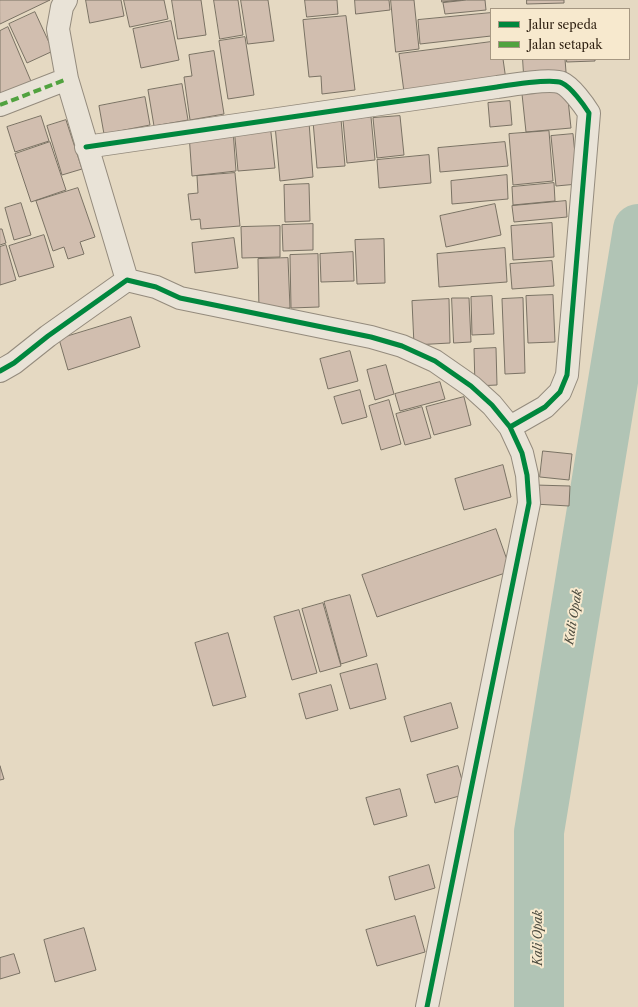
<!DOCTYPE html>
<html>
<head>
<meta charset="utf-8">
<style>
	body { margin:0 }
	#map { position:relative; width:638px; height:1007px; overflow:hidden; background:#e5d9c2; font-family:"Libre Caslon Text",serif }
	canvas { display:block }
	.legend { position:absolute; left:490px; top:8px; width:140px; height:52px; box-sizing:border-box; background:#f7e9ce; border:1px solid #a59782; margin:0; padding:5px 7px; list-style:none; font-size:12px; color:#2b1d0f }
	.legend li { display:flex; align-items:center; gap:8px; height:20px }
	.legend b { width:20px; border:1px solid #a59782 }
</style>
</head>
<body>
<div id="map">
<canvas width="638" height="1007"></canvas>
<ul class="legend">
<li><b style="height:5px;background:#00873e"></b>Jalur sepeda</li>
<li><b style="height:5px;background:#51a23f"></b>Jalan setapak</li>
</ul>
</div>
<script>
const context = document.querySelector('canvas').getContext('2d');
context.lineJoin = 'round';
function stroke(path, color, width, dash) {
  context.strokeStyle = color;
  context.lineWidth = width;
  context.lineCap = dash ? 'butt' : 'round';
  context.setLineDash(dash || []);
  context.stroke(path);
}
function fillPath(path, color) {
  context.fillStyle = color;
  context.fill(path, 'evenodd');
}
function write(font, color, halo, rows, align = 'center') {
  context.font = font + ' "Libre Caslon Text",serif';
  context.lineWidth = 4;
  context.setLineDash([]);
  context.textBaseline = 'middle';
  context.strokeStyle = halo;
  context.fillStyle = color;
  for (const [text, x, y, turn = 0] of rows) {
    context.save();
    context.translate(x, y);
    context.rotate((+turn || 0) * Math.PI / 180);
    context.textAlign = isNaN(turn) ? turn : align;
    if (halo) context.strokeText(text, 0, 0);
    context.fillText(text, 0, 0);
    context.restore();
  }
}
const river = new Path2D(`
	M 539,1007 L 539,832 L 638,229`);
const building = new Path2D(`
	M 0,0 L 50,0 L 0,24 Z
	M 86,0 L 121,0 L 124,16 L 90,23 Z
	M 124,0 L 164,0 L 168,19 L 130,27 Z
	M 172,0 L 201,0 L 206,35 L 178,39 Z
	M 214,0 L 238,0 L 243,35 L 220,39 Z
	M 241,0 L 268,0 L 274,41 L 248,44 Z
	M 305,0 L 337,0 L 338,14 L 307,17 Z
	M 355,0 L 389,0 L 390,10 L 356,14 Z
	M 391,0 L 414,0 L 419,49 L 396,52 Z
	M 442,0 L 461,0 L 442,2 Z
	M 467,0 L 485,0 L 486,10 L 445,14 L 443,3 Z
	M 527,0 L 564,0 L 564,3 L 527,4 Z
	M 35,12 L 53,51 L 27,63 L 9,24 Z
	M 491,13 L 491,36 L 420,44 L 418,20 Z
	M 346,16 L 355,90 L 322,94 L 321,76 L 309,77 L 303,20 Z
	M 171,21 L 179,60 L 141,68 L 133,29 Z
	M 8,27 L 33,86 L 0,101 L 0,31 Z
	M 245,37 L 254,95 L 228,99 L 219,41 Z
	M 491,42 L 491,59 L 503,59 L 506,80 L 404,92 L 399,54 Z
	M 214,51 L 224,114 L 190,120 L 184,77 L 192,76 L 189,55 Z
	M 523,59 L 565,59 L 566,72 L 524,75 Z
	M 567,59 L 595,59 L 595,61 L 567,62 Z
	M 182,84 L 188,120 L 154,126 L 148,90 Z
	M 567,90 L 571,128 L 526,132 L 522,94 Z
	M 145,97 L 150,125 L 104,134 L 99,106 Z
	M 510,101 L 512,125 L 490,127 L 488,103 Z
	M 41,116 L 49,141 L 15,152 L 7,127 Z
	M 400,116 L 404,155 L 377,158 L 373,118 Z
	M 371,117 L 375,160 L 347,163 L 343,120 Z
	M 341,119 L 345,166 L 317,168 L 313,121 Z
	M 66,120 L 82,169 L 62,175 L 47,126 Z
	M 309,122 L 313,177 L 280,181 L 275,125 Z
	M 270,124 L 275,168 L 238,171 L 234,127 Z
	M 233,130 L 236,171 L 192,176 L 189,134 Z
	M 549,131 L 553,181 L 513,185 L 509,134 Z
	M 573,134 L 578,184 L 556,186 L 551,136 Z
	M 50,142 L 66,190 L 31,202 L 15,154 Z
	M 505,142 L 508,166 L 440,172 L 438,148 Z
	M 429,155 L 431,183 L 379,188 L 377,160 Z
	M 235,173 L 240,226 L 201,229 L 200,219 L 191,220 L 188,194 L 198,193 L 197,176 Z
	M 507,175 L 508,199 L 452,204 L 451,181 Z
	M 554,183 L 555,201 L 513,205 L 512,187 Z
	M 309,184 L 310,221 L 285,222 L 284,185 Z
	M 78,188 L 95,237 L 80,242 L 84,254 L 68,259 L 64,247 L 53,251 L 36,201 Z
	M 566,201 L 567,217 L 514,222 L 512,206 Z
	M 21,203 L 31,235 L 14,240 L 5,208 Z
	M 495,204 L 501,235 L 446,247 L 440,216 Z
	M 552,223 L 554,257 L 513,260 L 511,226 Z
	M 313,224 L 313,250 L 283,251 L 282,225 Z
	M 280,226 L 280,257 L 242,258 L 241,227 Z
	M 0,229 L 2,229 L 6,243 L 0,245 Z
	M 44,235 L 54,267 L 19,277 L 9,246 Z
	M 234,238 L 238,268 L 195,273 L 192,243 Z
	M 384,239 L 385,283 L 357,284 L 355,240 Z
	M 6,245 L 16,280 L 0,285 L 0,247 Z
	M 505,248 L 507,282 L 439,287 L 437,254 Z
	M 353,252 L 354,281 L 321,282 L 320,254 Z
	M 318,254 L 319,307 L 291,308 L 290,255 Z
	M 288,258 L 290,308 L 259,310 L 258,259 Z
	M 552,261 L 554,286 L 512,289 L 510,264 Z
	M 553,295 L 555,342 L 528,343 L 526,296 Z
	M 492,296 L 494,334 L 472,335 L 471,297 Z
	M 452,298 L 469,298 L 471,342 L 454,343 Z
	M 523,298 L 525,373 L 505,374 L 502,299 Z
	M 449,299 L 450,343 L 414,345 L 412,301 Z
	M 131,317 L 140,347 L 68,370 L 59,339 Z
	M 496,348 L 497,385 L 475,386 L 474,349 Z
	M 350,351 L 358,381 L 328,389 L 320,359 Z
	M 386,365 L 394,394 L 375,400 L 367,370 Z
	M 440,382 L 445,399 L 400,411 L 395,394 Z
	M 360,390 L 367,417 L 342,424 L 334,397 Z
	M 464,397 L 471,425 L 434,435 L 426,407 Z
	M 389,400 L 401,444 L 381,450 L 369,406 Z
	M 422,407 L 431,438 L 405,445 L 396,414 Z
	M 543,451 L 572,454 L 569,480 L 540,477 Z
	M 503,465 L 511,497 L 464,510 L 455,479 Z
	M 535,485 L 570,486 L 569,506 L 534,504 Z
	M 496,529 L 511,571 L 377,617 L 362,575 Z
	M 350,595 L 367,656 L 341,664 L 324,602 Z
	M 323,603 L 341,666 L 320,672 L 302,609 Z
	M 299,610 L 317,673 L 292,680 L 274,617 Z
	M 228,633 L 246,697 L 213,706 L 195,643 Z
	M 377,664 L 386,699 L 350,709 L 340,674 Z
	M 331,685 L 338,710 L 306,719 L 299,694 Z
	M 451,703 L 458,728 L 411,742 L 404,717 Z
	M 0,766 L 4,779 L 0,780 Z
	M 458,766 L 466,794 L 435,803 L 427,775 Z
	M 400,789 L 407,816 L 374,825 L 366,798 Z
	M 429,865 L 435,888 L 395,900 L 389,877 Z
	M 415,916 L 425,952 L 377,966 L 366,930 Z
	M 84,928 L 96,970 L 55,982 L 44,940 Z
	M 14,954 L 20,973 L 0,979 L 0,958 Z`);
const street = new Path2D(`
	M 66,0 L 62,7 L 58,29 L 67,79 L 127,280
	M 0,105 L 67,79
	M 86,147 L 497,87 C 510,85 552,78 562,83 C 571,87 584,105 589,113 L 567,375 L 560,392 L 545,407 L 510,427
	M 0,371 L 14,363 L 48,336 L 127,280 L 156,287 L 180,298 L 371,337 L 402,346 L 435,361 L 471,386 L 492,405 L 510,427 L 522,453 L 527,475 L 529,503 L 427,1007`);
const quiet = new Path2D(`
	M 0,105 L 67,79`);
const cycleway = new Path2D(`
	M 86,147 L 497,87 C 510,85 552,78 562,83 C 571,87 584,105 589,113 L 567,375 L 560,392 L 545,407 L 510,427
	M 0,371 L 14,363 L 48,336 L 127,280 L 156,287 L 180,298 L 371,337 L 402,346 L 435,361 L 471,386 L 492,405 L 510,427 L 522,453 L 527,475 L 529,503 L 427,1007`);
const waterNames = [
	["Kali Opak",574,617,-81],
	["Kali Opak",539,938,-90]
];
stroke(river, '#b1c4b5', 50);
fillPath(building, '#d1beaf');
stroke(building, '#7a7264', 1);
stroke(street, '#948b7d', 24);
stroke(street, '#e9e3d7', 22);
stroke(quiet, '#51a23f', 4, [8, 4]);
stroke(cycleway, '#00873e', 5);
write('italic 12px', '#4d4c3f', '#f7e9ce', waterNames);
</script>
</body>
</html>
